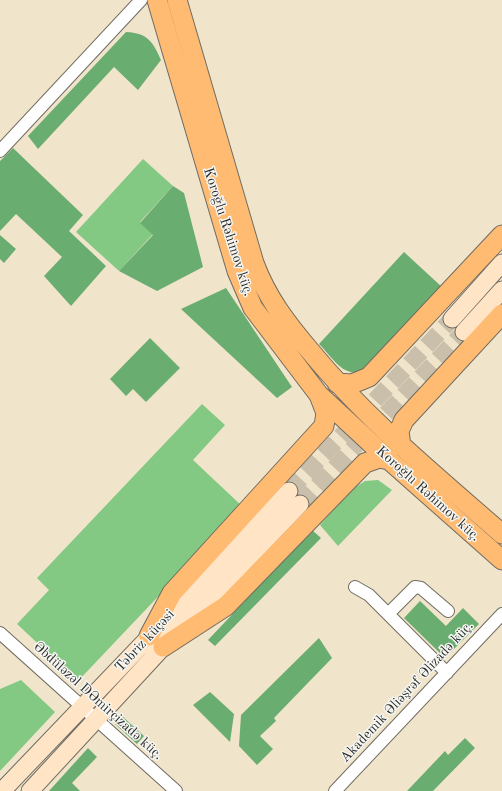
<!DOCTYPE html>
<html>
<head>
<meta charset="utf-8">
<style>
	body { margin:0 }
	canvas { display:block; background:#f0e4ca }
</style>
</head>
<body>
<canvas width="502" height="791"></canvas>
<script>
const context = document.querySelector('canvas').getContext('2d');
context.lineJoin = 'round';
function fillPath(path, color) {
  context.fillStyle = color;
  context.fill(path, 'evenodd');
}
function stroke(path, color, width, dash) {
  context.strokeStyle = color;
  context.lineWidth = width;
  context.lineCap = dash ? 'butt' : 'round';
  context.setLineDash(dash || []);
  context.stroke(path);
}
function write(font, color, halo, rows, align = 'center') {
  context.font = font + ' "Old Standard TT",serif';
  context.lineWidth = 3;
  context.setLineDash([]);
  context.textBaseline = 'middle';
  context.strokeStyle = halo;
  context.fillStyle = color;
  for (const [text, x, y, turn = 0] of rows) {
    context.save();
    context.translate(x, y);
    context.rotate((+turn || 0) * Math.PI / 180);
    context.textAlign = isNaN(turn) ? turn : align;
    if (halo) context.strokeText(text, 0, 0);
    context.fillText(text, 0, 0);
    context.restore();
  }
}
const green = new Path2D(`
	M 143,159 L 173,186 L 140,222 L 153,234 L 119,271 L 76,232 Z
	M 202,404 L 225,425 L 193,460 L 243,507 L 78,681 L 17,624 L 49,590 L 37,578 Z
	M 378,480 L 392,490 L 338,546 L 320,525 L 351,490 L 365,481 Z
	M 21,680 L 55,712 L 0,771 L 0,689 Z`);
const forest = new Path2D(`
	M 126,32 C 148,33 153,42 161,60 L 138,90 L 114,67 L 38,149 L 28,136 Z
	M 13,148 L 83,215 L 69,231 L 106,266 L 71,306 L 44,276 L 62,257 L 16,214 L 0,231 L 0,161 Z
	M 173,186 L 184,193 L 203,267 L 157,291 L 119,271 L 153,235 L 140,223 Z
	M 0,235 L 16,249 L 4,263 L 0,259 Z
	M 404,252 L 443,288 L 368,371 C 343,379 335,360 319,344 Z
	M 226,288 L 292,387 L 277,398 L 181,309 Z
	M 150,338 L 180,368 L 146,402 L 133,389 L 126,396 L 110,379 Z
	M 312,530 L 321,538 L 215,646 L 208,640 Z
	M 420,601 L 446,626 L 463,608 L 479,624 L 445,658 L 404,618 Z
	M 319,638 L 332,658 L 274,718 L 276,721 L 260,736 L 273,749 L 257,765 L 239,746 L 241,715 Z
	M 210,692 L 234,714 L 230,742 L 193,705 Z
	M 122,716 L 144,736 L 137,744 L 115,724 Z
	M 465,738 L 475,748 L 433,791 L 407,791 L 445,751 L 448,755 Z
	M 88,748 L 97,757 L 72,783 L 80,791 L 49,791 Z`);
const secondaryTunnel = new Path2D(`
	M 289,491 L 452,319
	M 300,504 L 464,332`);
const street = new Path2D(`
	M 0,151 L 141,0
	M 355,587 L 369,595 L 447,673
	M 388,614 L 415,587 L 421,588 L 448,611
	M 0,633 L 176,791
	M 335,791 L 502,614`);
const secondary = new Path2D(`
	M 452,319 L 502,263
	M 464,332 L 502,290
	M 2,791 L 289,491
	M 30,791 L 163,647 L 300,504`);
const primary = new Path2D(`
	M 157,0 L 237,271 L 253,308 L 319,395 L 389,460 L 502,560
	M 177,0 L 254,263 C 267,298 287,324 311,352 C 367,420 436,476 502,534
	M 337,383 L 352,384 L 369,377 L 502,235
	M 401,446 L 399,431 L 404,420 L 502,314
	M 149,636 L 172,593 L 324,426 L 326,413 L 319,395
	M 163,647 L 226,606 L 365,463 L 379,458 L 389,460`);
const streetNames = [
	["Koroğlu Rəhimov küç.",228,232,72],
	["Koroğlu Rəhimov küç.",428,494,42],
	["Təbriz küçəsi",145,641,-47],
	["Akademik Əliəşrəf Əlizadə küç.",407,692,-47],
	["Əbdüləzəl DƏmirçizadə küç.",98,701,42]
];
fillPath(green, '#83c983');
fillPath(forest, '#6aad71');
stroke(secondaryTunnel, '#c9bfaa', 17, [17, 8]);
stroke(street, '#706c63', 14);
stroke(secondary, '#706c63', 19);
stroke(primary, '#706c63', 21);
stroke(street, '#fff', 12);
stroke(secondary, '#ffe4c6', 17);
stroke(primary, '#febb71', 19);
write('14px', '#2b2b2b', '#f6f6f2', streetNames);
</script>
</body>
</html>
